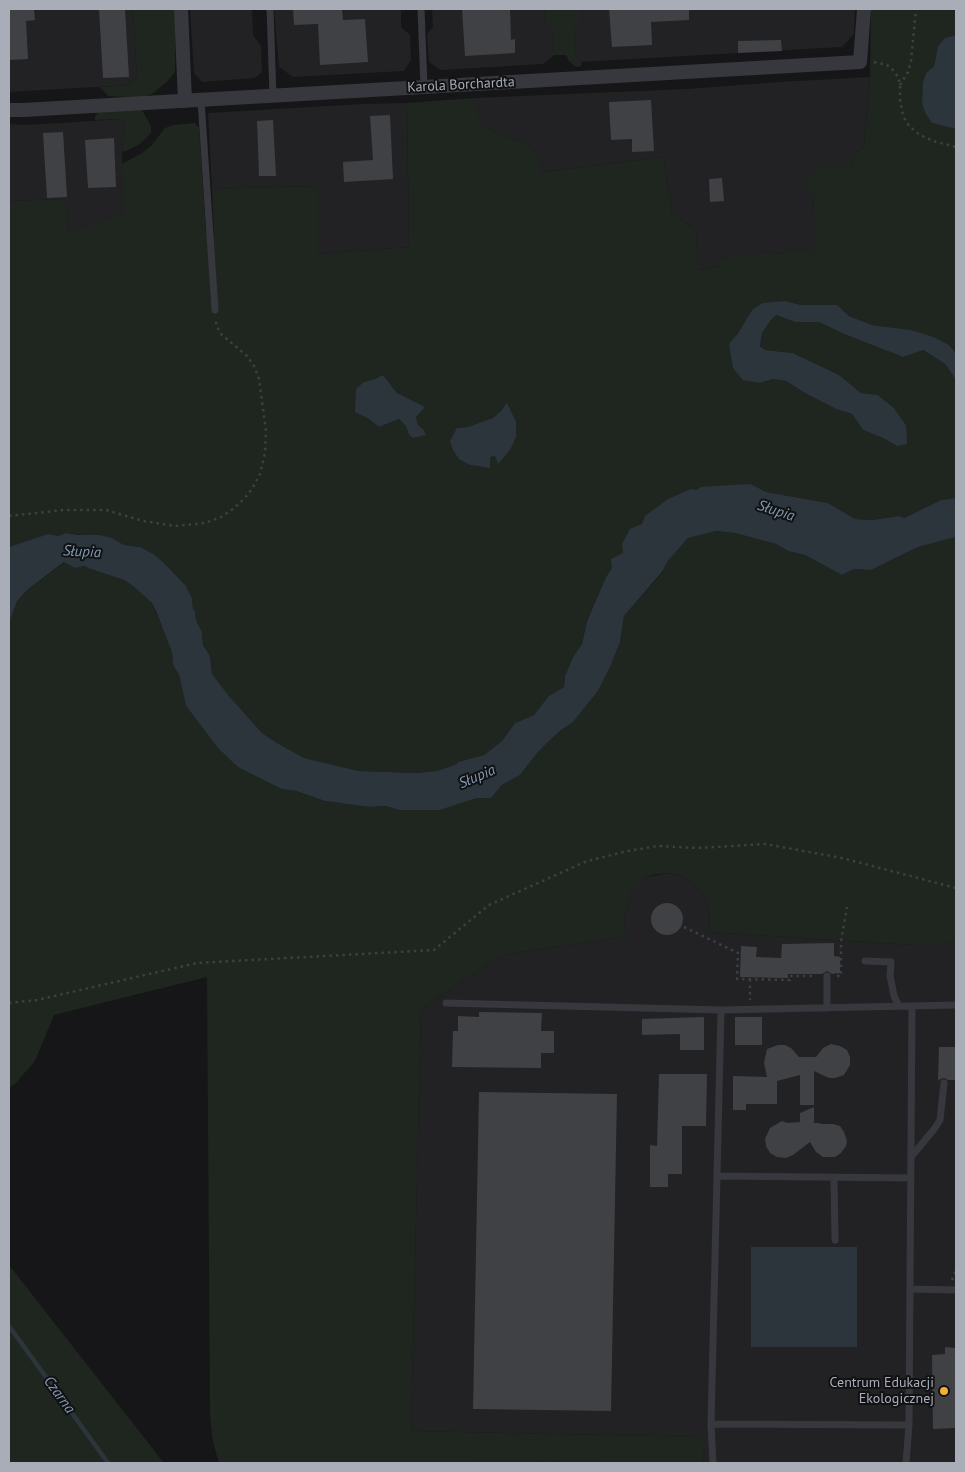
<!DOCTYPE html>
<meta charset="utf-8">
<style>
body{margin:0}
#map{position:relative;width:965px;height:1472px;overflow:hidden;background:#161618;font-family:"PT Sans",sans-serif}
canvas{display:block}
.frame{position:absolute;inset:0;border:10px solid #a8adb8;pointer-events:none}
</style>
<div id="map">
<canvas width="965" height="1472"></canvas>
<div class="frame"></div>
</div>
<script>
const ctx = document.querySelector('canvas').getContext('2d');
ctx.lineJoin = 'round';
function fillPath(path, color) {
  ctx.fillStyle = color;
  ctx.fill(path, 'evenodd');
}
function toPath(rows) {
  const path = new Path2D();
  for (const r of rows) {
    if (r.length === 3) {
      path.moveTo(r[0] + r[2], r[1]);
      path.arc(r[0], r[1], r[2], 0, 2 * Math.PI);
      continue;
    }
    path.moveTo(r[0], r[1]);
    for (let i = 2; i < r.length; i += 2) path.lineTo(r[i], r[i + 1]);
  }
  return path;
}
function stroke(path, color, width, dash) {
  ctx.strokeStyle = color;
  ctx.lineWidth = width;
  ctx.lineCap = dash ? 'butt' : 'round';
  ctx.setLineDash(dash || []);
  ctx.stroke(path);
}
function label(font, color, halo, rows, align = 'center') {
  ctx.font = font + ' "PT Sans",sans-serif';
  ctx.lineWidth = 4;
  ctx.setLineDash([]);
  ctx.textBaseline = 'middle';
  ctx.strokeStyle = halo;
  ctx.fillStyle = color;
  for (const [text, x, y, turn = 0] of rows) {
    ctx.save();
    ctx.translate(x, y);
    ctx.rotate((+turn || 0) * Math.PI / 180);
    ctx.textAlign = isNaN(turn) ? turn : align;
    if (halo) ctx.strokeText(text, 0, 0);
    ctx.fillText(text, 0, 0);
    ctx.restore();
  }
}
const built = toPath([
 [9,9,133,9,137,76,130,85,9,92],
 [190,9,254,9,252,9,253,35,261,46,262,72,255,78,202,82,194,73],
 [274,9,401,9,401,27,410,35,411,60,404,71,293,77,279,67],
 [432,9,544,9,545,21,553,29,554,55,543,64,440,70,429,62,427,34,433,27],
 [580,9,855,9,854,34,842,47,581,62,575,54,574,28,580,21],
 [870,77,864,147,855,153,852,166,821,166,813,193,816,257,794,250,778,254,762,251,753,258,697,271,696,231,672,212,663,157,541,172,536,155,528,144,487,129,476,117,474,98,687,89,779,82],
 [407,103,409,247,317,254,316,186,212,189,208,113,363,104],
 [124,119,122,158,126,214,68,234,65,199,9,201,9,124,26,125],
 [669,873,681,876,691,882,700,890,706,901,709,911,710,923,709,932,929,946,956,943,956,1463,704,1463,702,1437,411,1431,421,1009,501,955,629,936,625,928,624,918,631,893,637,884,646,877],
 [594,1460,594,1463,476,1463,476,1461]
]);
const green = toPath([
 [133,9,176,9,175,72,166,83,153,93,142,98,108,96,100,87,130,85,137,76],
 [544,9,580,9,580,22,574,28,575,54,581,62,581,66,576,67,569,61,566,55,554,55,553,29,545,21],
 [871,9,956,9,956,35,945,38,938,46,934,66,926,73,923,82,922,104,932,123,956,129,956,353,949,345,911,330,872,325,849,316,837,306,801,305,785,301,753,309,747,320,729,345,760,383,773,379,786,381,805,393,836,409,852,414,863,430,883,438,897,446,906,425,894,408,878,395,861,393,839,375,793,353,765,350,760,345,762,333,771,320,776,315,795,322,819,322,844,334,903,357,922,350,945,364,956,380,956,498,941,500,904,518,899,516,872,520,855,519,828,503,766,492,751,484,728,487,642,524,624,553,606,577,587,620,582,644,573,657,565,676,564,687,550,696,534,715,515,723,502,741,484,755,458,762,457,764,437,771,416,773,359,771,304,758,277,743,262,733,229,696,212,674,210,656,203,645,202,632,196,620,195,611,193,609,192,598,186,586,163,562,140,547,124,545,112,538,66,533,58,536,48,534,9,547,9,201,65,199,68,233,125,214,122,164,142,153,150,147,165,128,173,125,195,123,199,128,206,233,214,233,212,189,317,186,317,254,409,247,407,103,474,98,477,117,487,129,528,144,536,155,542,172,663,157,672,212,696,231,698,271,719,266,720,262,731,256,747,254,753,258,762,251,778,254,794,250,811,253,815,256,813,194,809,193,804,186,808,178,821,166,852,166,855,153,864,147,870,77],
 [383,375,397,393,424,407,416,417,418,425,424,430,420,436,413,438,409,435,406,426,399,419,379,427,369,419,356,412,364,382,375,379],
 [502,410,498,463,495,455,490,457,489,468,470,465,457,428,468,427,481,424,493,418],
 [142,110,151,126,151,133,140,144,126,151,122,151,124,119,95,120,95,117,99,111],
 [716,531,735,533,776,544,788,551,805,555,842,575,854,569,871,570,918,547,956,537,956,943,929,946,708,932,710,923,709,911,706,901,700,890,691,882,681,876,669,873,657,874,646,877,638,884,631,893,624,918,625,928,630,936,501,955,421,1009,411,1431,703,1437,704,1463,594,1463,593,1460,476,1461,476,1463,219,1463,213,1442,210,1416,207,977,54,1015,35,1061,16,1083,9,1088,9,623,16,601,27,590,65,562,75,568,85,566,88,568,124,580,133,586,152,603,165,633,172,652,173,665,179,675,186,706,218,748,282,789,296,791,325,801,370,807,386,806,399,810,440,810,477,798,491,798,502,785,520,775,538,752,550,740,560,731,573,722,598,691,611,665,620,642,624,616,662,573,668,561,688,538],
 [9,1265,164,1463,9,1463]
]);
const water = toPath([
 [956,35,956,129,932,123,926,114,922,104,923,82,926,73,934,66,938,46,945,38],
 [785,301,801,305,837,305,849,316,872,325,911,330,933,337,949,345,956,353,956,380,945,364,923,350,903,357,844,334,819,322,795,322,776,315,771,320,762,333,760,346,765,350,793,353,839,375,861,393,878,395,894,408,906,425,907,444,897,446,883,438,863,430,852,414,836,409,805,393,786,381,773,379,760,383,743,380,733,368,729,344,738,333,753,309,763,303],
 [383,375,397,393,425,407,416,417,418,425,424,430,426,435,413,438,409,435,406,426,399,419,379,427,369,419,355,412,356,389,364,382,375,379],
 [507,403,516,422,516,437,510,450,498,464,495,456,490,457,490,468,470,465,459,459,453,450,450,441,457,428,468,427,493,418,502,410],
 [751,484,766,492,828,503,855,519,872,520,899,516,904,518,941,500,956,498,956,537,918,547,871,570,854,569,842,575,805,555,788,551,776,544,735,533,716,531,688,538,668,561,662,572,624,616,620,642,611,665,598,691,573,722,560,731,550,740,538,752,520,775,502,785,491,798,477,798,440,810,399,810,386,806,370,807,325,801,296,791,282,789,238,767,218,748,186,706,179,675,173,665,172,652,156,611,152,603,133,586,124,580,88,568,85,566,75,568,64,562,27,590,17,601,9,623,9,547,48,534,58,536,66,533,79,535,99,535,112,538,124,545,140,547,153,554,163,562,186,586,192,598,193,609,195,611,196,620,202,632,203,645,210,656,212,674,229,696,262,733,277,743,304,758,359,771,416,773,437,771,457,764,458,762,484,755,502,741,515,723,534,715,549,696,564,687,565,676,573,657,582,644,587,621,606,577,612,568,611,559,623,553,622,544,630,529,642,524,645,516,668,499,691,489,696,490,701,487],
 [751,1247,857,1247,857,1347,751,1347]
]);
const stream = toPath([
 [9,1326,108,1463]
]);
const building = toPath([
 [9,9,34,9,35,20,26,21,28,59,9,60],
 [99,9,125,9,129,77,103,78],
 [293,9,342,9,343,20,365,19,368,62,320,65,318,24,294,25],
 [462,9,510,9,511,40,515,39,515,53,465,56],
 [609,9,689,9,689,20,651,22,652,45,612,47],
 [781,40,782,51,738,53,738,41],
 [651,100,654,151,632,152,632,139,611,140,609,102],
 [390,115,393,179,344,182,343,162,373,160,370,116],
 [273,120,276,176,259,176,257,121],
 [63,132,67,197,47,198,43,133],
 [114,138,116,187,88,188,85,140],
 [722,178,724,201,710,202,709,179],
 [667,919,16],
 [834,943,834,956,840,957,840,973,832,974,827,971,822,974,788,974,788,978,740,977,741,946,757,947,756,957,781,958,782,944],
 [479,1012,542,1013,541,1031,554,1031,554,1053,541,1053,541,1068,452,1067,453,1031,458,1031,458,1016,479,1017],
 [704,1017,704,1050,680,1050,680,1034,642,1035,642,1019],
 [735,1017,762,1017,762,1045,735,1045],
 [831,1044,840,1046,847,1050,850,1057,850,1065,844,1075,835,1078,829,1078,814,1071,814,1105,800,1105,800,1075,777,1081,777,1104,746,1104,746,1110,733,1110,733,1076,767,1077,764,1063,767,1049,778,1045,785,1045,791,1048,799,1057,816,1057,823,1048],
 [939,1047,956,1047,956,1080,948,1080,944,1078,938,1080],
 [659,1074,707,1074,706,1126,682,1126,682,1174,668,1174,668,1187,650,1187,650,1145,657,1146],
 [479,1092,617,1094,611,1411,473,1409],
 [814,1107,814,1123,819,1123,821,1124,833,1124,840,1126,844,1132,847,1141,846,1146,841,1153,835,1157,823,1157,816,1152,810,1142,793,1155,786,1158,777,1157,770,1153,766,1146,765,1139,770,1128,782,1121,787,1123,800,1122,800,1113],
 [945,1347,956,1348,956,1428,933,1429,932,1355,945,1354]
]);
const path = toPath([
 [874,62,887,65,894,71,898,77,900,85,900,99,903,116,909,126,920,135,933,141,956,147],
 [900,85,908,72,911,61,916,9],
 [9,516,64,510,106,510,143,521,175,526,205,523,221,517,233,509,244,499,252,489,260,474,265,453,266,431,259,379,254,366,247,356,221,334,216,325,216,319],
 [684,927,738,953,737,979,790,980,790,976,816,976],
 [837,976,841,976,841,942,847,907],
 [750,979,750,1000],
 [9,1003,37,1000,197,963,434,950,489,905,587,861,628,851,658,846,698,848,765,844,842,858,956,888],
 [952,1280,956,1270]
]);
const service = toPath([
 [270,9,273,96],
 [421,9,424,87],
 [201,100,215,310],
 [865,961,891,962,890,976,894,996,899,1006],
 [446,1003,721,1010,956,1005],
 [827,1008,827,976],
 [911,1157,935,1128,940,1120,944,1083],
 [717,1176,911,1178],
 [834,1178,835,1240],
 [910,1289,956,1290],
 [711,1424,909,1425],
 [713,1463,711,1424,721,1010],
 [906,1463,909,1425,912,1006]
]);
const minor = toPath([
 [181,9,185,101],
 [9,110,23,110,860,62,864,9]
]);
const markers = [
 [944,1391,5,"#f2b134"]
];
const streetNames = [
 ["Karola Borchardta",461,85,-3]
];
const poiNames = [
 ["Centrum Edukacji",934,1383],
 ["Ekologicznej",934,1399]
];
const waterNames = [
 ["Słupia",776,511,18],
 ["Słupia",82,552,3],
 ["Słupia",477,777,-23],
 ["Czarna",59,1395,54]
];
fillPath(built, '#222225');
fillPath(green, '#1e261f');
fillPath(water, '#2c353c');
stroke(stream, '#2c353c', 4.5);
fillPath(building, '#404145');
stroke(path, '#3d3f44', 2.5, [2.5, 4]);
stroke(service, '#37383d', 7);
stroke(minor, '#37383d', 14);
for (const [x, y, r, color] of markers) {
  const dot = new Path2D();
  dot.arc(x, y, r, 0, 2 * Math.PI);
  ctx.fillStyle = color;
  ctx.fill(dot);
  stroke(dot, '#111113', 2);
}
label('14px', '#a8adb8', '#111113', streetNames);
label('14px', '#a8adb8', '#111113', poiNames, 'right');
label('italic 15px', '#7f9bb3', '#111113', waterNames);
</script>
